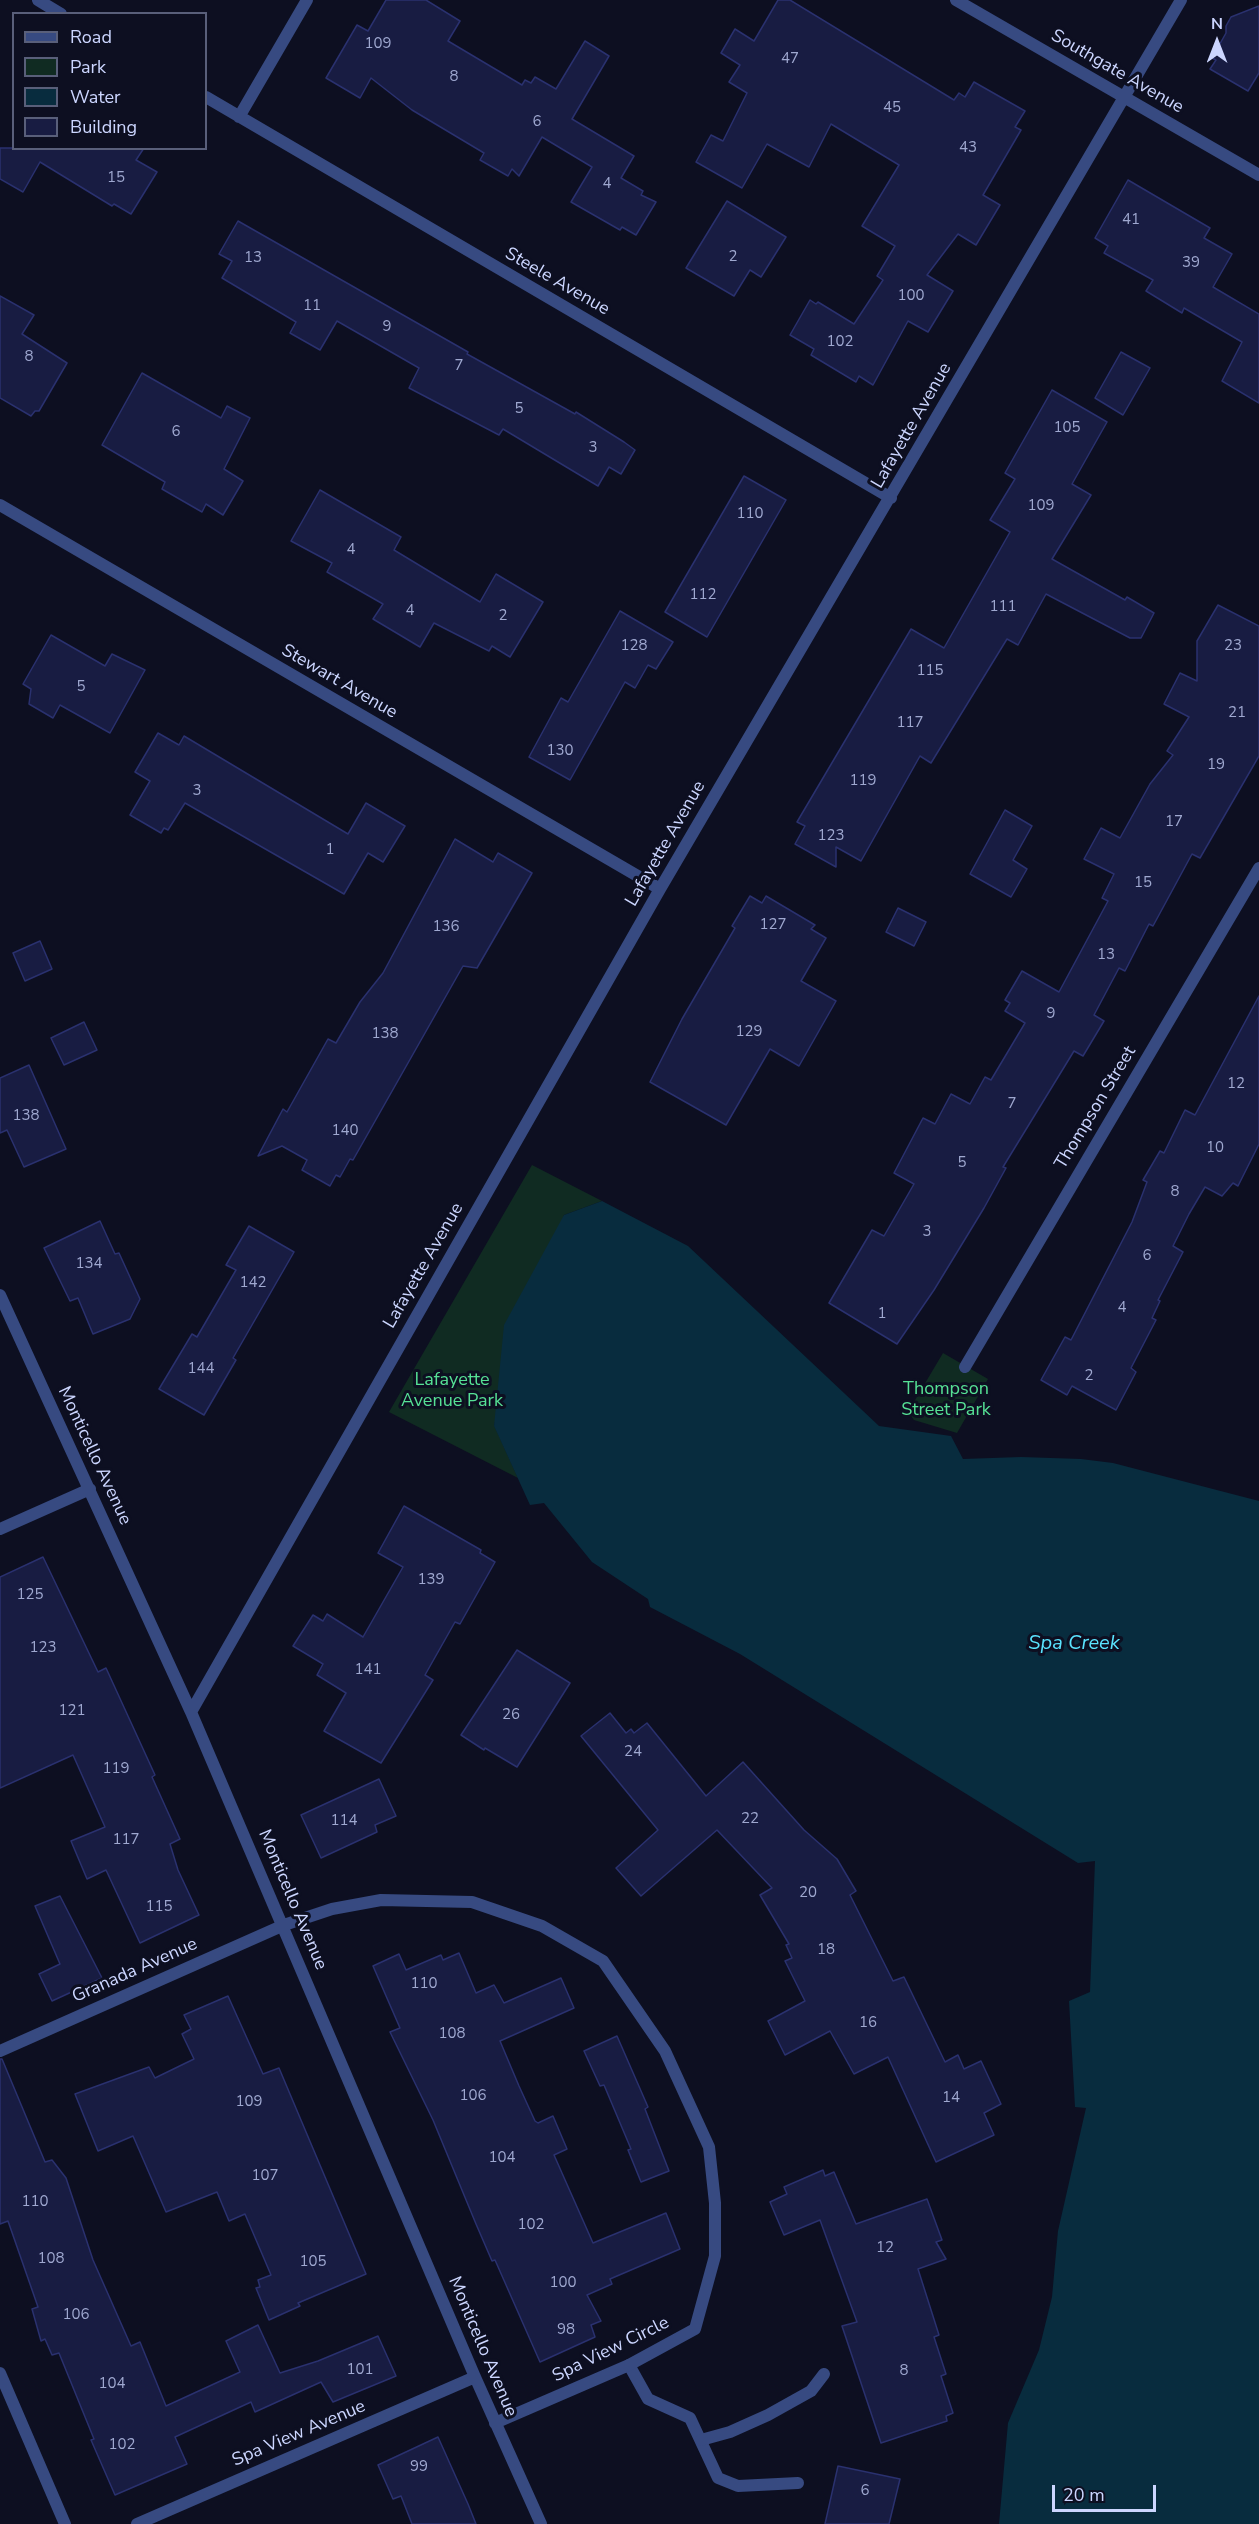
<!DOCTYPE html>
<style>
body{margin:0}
#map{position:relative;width:1259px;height:2524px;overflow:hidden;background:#0d0f21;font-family:"Nunito Sans",sans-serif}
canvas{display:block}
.legend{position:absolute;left:12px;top:12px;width:195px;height:138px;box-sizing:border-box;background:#0d0f21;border:2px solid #595f7a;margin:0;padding:8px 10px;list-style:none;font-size:18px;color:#ccd6ff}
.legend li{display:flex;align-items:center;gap:12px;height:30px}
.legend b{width:30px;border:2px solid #595f7a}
.north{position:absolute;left:1187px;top:12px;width:60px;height:60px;-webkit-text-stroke:4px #0d0f21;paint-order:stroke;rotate:0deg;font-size:16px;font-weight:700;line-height:24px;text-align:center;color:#ccd6ff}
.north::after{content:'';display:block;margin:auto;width:21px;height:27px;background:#ccd6ff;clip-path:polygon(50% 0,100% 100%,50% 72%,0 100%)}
.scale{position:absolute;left:1052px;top:2485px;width:104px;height:27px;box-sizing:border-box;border:3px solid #ccd6ff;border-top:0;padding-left:8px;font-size:18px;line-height:21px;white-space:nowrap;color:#ccd6ff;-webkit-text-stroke:4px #0d0f21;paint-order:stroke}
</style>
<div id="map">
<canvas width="1259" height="2524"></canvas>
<ul class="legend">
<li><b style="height:8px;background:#374a81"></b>Road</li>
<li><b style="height:16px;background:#102b22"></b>Park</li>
<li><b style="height:16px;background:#082c3e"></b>Water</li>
<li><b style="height:16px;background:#181c42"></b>Building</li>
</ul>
<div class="north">N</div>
<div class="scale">20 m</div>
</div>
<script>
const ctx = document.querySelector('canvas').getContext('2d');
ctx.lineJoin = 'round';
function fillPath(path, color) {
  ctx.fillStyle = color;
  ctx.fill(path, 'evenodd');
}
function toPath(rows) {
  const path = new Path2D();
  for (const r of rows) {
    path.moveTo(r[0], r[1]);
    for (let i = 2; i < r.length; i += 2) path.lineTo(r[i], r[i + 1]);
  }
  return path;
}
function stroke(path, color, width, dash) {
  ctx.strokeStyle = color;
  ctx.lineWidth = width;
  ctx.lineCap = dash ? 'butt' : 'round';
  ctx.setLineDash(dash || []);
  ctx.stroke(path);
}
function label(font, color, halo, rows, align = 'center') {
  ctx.font = font + ' "Nunito Sans",sans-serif';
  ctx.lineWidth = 6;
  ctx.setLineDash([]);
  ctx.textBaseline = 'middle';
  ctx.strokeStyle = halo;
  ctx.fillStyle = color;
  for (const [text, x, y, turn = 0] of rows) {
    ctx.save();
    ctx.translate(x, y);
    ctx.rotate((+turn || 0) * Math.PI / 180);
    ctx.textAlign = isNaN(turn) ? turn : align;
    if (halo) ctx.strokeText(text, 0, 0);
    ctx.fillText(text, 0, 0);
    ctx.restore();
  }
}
const green = toPath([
 [532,1165,602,1201,564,1215,494,1425,518,1478,389,1412],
 [943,1353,988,1379,957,1433,914,1420,908,1412]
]);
const water = toPath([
 [602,1201,688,1246,879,1426,951,1436,963,1459,1021,1457,1081,1459,1113,1463,1259,1501,1259,2524,999,2524,1008,2423,1039,2350,1052,2297,1058,2231,1086,2108,1075,2107,1069,2001,1090,1992,1095,1861,1078,1863,740,1654,650,1607,648,1599,592,1562,544,1503,530,1505,494,1426,504,1325,564,1215]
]);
const building = toPath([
 [386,0,426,0,460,21,448,41,522,85,525,80,531,83,535,77,556,89,585,41,609,56,572,119,634,156,621,178,643,191,641,195,656,202,636,235,622,227,620,230,571,202,592,167,542,137,519,176,512,169,508,176,480,160,484,153,412,110,371,78,360,98,326,78,357,25,368,31,386,0],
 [778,0,790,0,954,100,959,93,965,97,974,82,1025,111,1015,127,1021,130,983,195,1000,205,976,245,958,234,927,275,953,291,928,332,908,321,873,385,859,376,856,382,811,355,814,349,790,335,810,300,816,304,818,302,854,324,883,280,877,276,895,246,862,226,899,165,831,124,809,167,767,144,742,188,696,162,711,135,723,141,747,93,729,82,740,65,721,53,735,29,754,41,778,0],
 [1259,6,1259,73,1248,91,1210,69,1216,60,1212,58,1226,33,1226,26,1231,17,1259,6],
 [0,148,144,148,136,160,157,172,131,214,114,204,112,206,40,162,23,192,0,179,0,148],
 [1128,180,1210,228,1204,238,1232,254,1213,287,1259,314,1259,403,1222,381,1242,342,1184,308,1182,313,1146,291,1153,280,1104,253,1108,246,1095,238,1128,180],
 [727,201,786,237,761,277,750,270,734,296,686,268,727,201],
 [238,221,468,352,467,354,575,414,576,412,624,442,635,450,621,474,609,467,598,486,503,429,499,435,409,388,419,368,337,321,320,350,290,333,296,322,222,278,232,261,219,254,238,221],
 [0,296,34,315,22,334,67,363,39,411,35,411,31,416,0,398,0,296],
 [1121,352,1150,368,1123,415,1095,398,1121,352],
 [142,373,221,418,227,406,250,418,224,469,243,481,223,515,206,504,202,512,162,489,165,482,102,445,142,373],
 [1052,390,1107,422,1072,484,1091,495,1052,559,1125,600,1127,597,1154,613,1141,638,1130,638,1046,594,1018,645,1007,639,931,763,920,756,861,861,836,847,836,867,795,844,805,826,797,822,911,629,944,648,1010,532,990,520,1015,479,1005,473,1052,390],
 [744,476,786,500,707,637,665,612,744,476],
 [320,490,401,537,394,550,480,602,496,574,543,602,510,657,492,646,489,651,434,623,420,647,373,619,383,604,327,572,332,563,291,541,320,490],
 [1218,605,1259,626,1259,756,1200,858,1192,854,1153,926,1149,924,1125,971,1119,968,1094,1015,1104,1021,1083,1056,1074,1051,1003,1167,1006,1168,984,1208,934,1290,897,1344,829,1303,872,1230,884,1236,914,1184,894,1173,923,1118,935,1124,951,1094,970,1104,985,1077,991,1080,1025,1023,1005,1011,1010,1003,1005,1000,1022,971,1059,992,1108,901,1102,898,1114,874,1084,859,1101,828,1120,838,1150,784,1173,755,1167,751,1189,717,1164,704,1180,673,1197,681,1197,641,1218,605],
 [620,611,673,642,656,669,648,665,635,688,625,682,570,780,529,757,561,698,568,702,620,611],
 [51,635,105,666,112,654,145,670,110,733,60,705,53,718,29,704,31,689,23,684,51,635],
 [158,733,179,745,184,736,348,834,366,803,405,826,383,862,368,853,344,894,185,803,168,830,164,828,161,833,130,815,150,781,135,772,158,733],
 [1005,810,1032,826,1013,860,1027,869,1011,897,970,874,1005,810],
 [455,839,493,862,498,853,532,873,477,968,463,966,353,1160,350,1159,340,1177,336,1175,330,1186,302,1170,307,1160,282,1146,258,1156,283,1109,287,1112,328,1039,336,1043,360,1002,383,973,455,839],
 [750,896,762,903,766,896,815,925,811,929,826,938,801,981,836,1001,799,1066,770,1049,726,1125,650,1082,682,1019,735,928,732,926,750,896],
 [898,908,926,922,914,946,886,932,898,908],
 [40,941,52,969,25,981,13,953,40,941],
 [1259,996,1259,1144,1238,1186,1233,1183,1222,1196,1205,1187,1189,1214,1173,1246,1183,1252,1158,1300,1160,1301,1152,1318,1156,1320,1131,1368,1136,1372,1116,1410,1072,1386,1067,1395,1041,1380,1065,1337,1071,1340,1132,1222,1147,1182,1143,1180,1160,1151,1164,1153,1185,1110,1195,1115,1259,996],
 [84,1022,97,1050,64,1065,51,1038,84,1022],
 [29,1065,66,1149,24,1167,7,1130,0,1133,0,1078,29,1065],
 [100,1221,115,1254,119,1253,140,1299,130,1319,93,1334,78,1298,70,1301,44,1248,100,1221],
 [249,1226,294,1252,233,1358,236,1360,204,1415,159,1389,192,1334,197,1337,236,1270,226,1265,249,1226],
 [404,1506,481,1550,480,1553,495,1562,460,1624,455,1622,425,1675,433,1680,381,1763,324,1731,346,1693,317,1675,323,1664,293,1646,313,1615,323,1621,327,1614,363,1637,403,1567,378,1553,404,1506],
 [43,1557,98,1672,106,1668,155,1775,152,1777,180,1839,170,1844,178,1870,199,1915,140,1943,106,1870,87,1879,71,1841,105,1827,73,1755,0,1788,0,1577,43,1557],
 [517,1650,570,1683,517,1767,485,1748,484,1750,461,1735,517,1650],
 [610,1713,626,1733,631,1729,634,1733,647,1723,706,1796,743,1762,804,1830,837,1859,856,1891,850,1895,893,1981,904,1977,945,2062,958,2055,964,2069,981,2061,1001,2104,984,2113,994,2135,936,2162,888,2057,854,2074,830,2031,785,2055,768,2021,805,2001,785,1961,792,1958,786,1945,789,1944,760,1895,772,1888,717,1830,641,1896,616,1868,658,1830,581,1736,610,1713],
 [379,1779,396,1816,375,1825,377,1832,321,1858,301,1815,379,1779],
 [60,1896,102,1978,52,2001,39,1974,60,1964,35,1906,60,1896],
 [459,1953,476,1993,494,1985,504,2003,561,1978,574,2008,500,2041,519,2086,535,2121,538,2123,553,2116,567,2149,554,2155,593,2243,666,2213,680,2249,610,2279,612,2284,587,2295,601,2321,591,2325,595,2337,540,2362,495,2260,492,2261,476,2224,433,2120,390,2032,400,2028,373,1966,399,1954,406,1970,441,1955,443,1960,459,1953],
 [228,1996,263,2074,279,2068,366,2274,298,2303,300,2306,269,2320,256,2288,260,2287,258,2280,271,2275,245,2214,229,2221,217,2192,166,2212,133,2136,98,2151,75,2094,149,2067,155,2078,194,2059,182,2034,191,2029,184,2015,228,1996],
 [617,2036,648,2107,645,2109,669,2171,641,2182,628,2150,631,2149,604,2085,600,2086,584,2051,617,2036],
 [0,2059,2,2059,45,2162,52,2160,66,2178,93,2260,131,2346,140,2342,166,2406,240,2372,226,2341,258,2325,280,2373,318,2361,378,2336,396,2376,333,2402,321,2382,255,2412,251,2402,175,2437,187,2464,115,2495,91,2440,94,2439,59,2353,52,2355,45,2339,41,2341,32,2309,38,2307,8,2221,0,2224,0,2059],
 [823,2170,825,2176,834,2172,856,2224,927,2199,942,2240,936,2242,946,2259,918,2269,939,2335,934,2337,946,2374,941,2376,953,2413,946,2416,947,2421,881,2443,842,2326,857,2322,820,2220,784,2235,770,2202,787,2194,784,2187,823,2170],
 [438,2437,468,2504,476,2524,412,2524,401,2496,393,2499,378,2465,438,2437],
 [838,2466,900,2479,889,2524,825,2524,838,2466]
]);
const service = toPath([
 [629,2365,648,2399,690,2418,718,2478,738,2486,798,2483]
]);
const minor = toPath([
 [38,0,61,14],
 [956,0,1259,175],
 [206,97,891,498],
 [239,117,307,0],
 [0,505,660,889],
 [0,1295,191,1712,475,2377,541,2524],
 [965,1367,1259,868],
 [0,1529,90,1489],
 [191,1712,660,889,1181,0],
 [0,2051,284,1925,332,1909,381,1900,472,1902,542,1926,603,1961,665,2051,709,2147,715,2203,715,2256,695,2329,629,2365,495,2423],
 [0,2373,65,2524],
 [701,2440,730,2432,768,2415,811,2391,824,2374],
 [137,2524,475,2377]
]);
const numberNames = [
 ["109",378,44],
 ["47",790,59],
 ["8",454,77],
 ["45",892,108],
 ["6",537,122],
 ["43",968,148],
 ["15",116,178],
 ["4",607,184],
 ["41",1131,220],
 ["2",733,257],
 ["13",253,258],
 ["39",1191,263],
 ["100",911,296],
 ["11",312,306],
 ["9",387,327],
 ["102",840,342],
 ["8",29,357],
 ["7",459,366],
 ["5",519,409],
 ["105",1067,428],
 ["6",176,432],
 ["3",593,448],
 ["109",1041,506],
 ["110",750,514],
 ["4",351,550],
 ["112",703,595],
 ["111",1003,607],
 ["4",410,611],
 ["2",503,616],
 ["128",634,646],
 ["23",1233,646],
 ["115",930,671],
 ["5",81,687],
 ["21",1237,713],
 ["117",910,723],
 ["130",560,751],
 ["19",1216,765],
 ["119",863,781],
 ["3",197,791],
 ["17",1174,822],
 ["123",831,836],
 ["1",330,850],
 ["15",1143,883],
 ["127",773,925],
 ["136",446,927],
 ["13",1106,955],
 ["9",1051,1014],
 ["129",749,1032],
 ["138",385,1034],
 ["12",1236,1084],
 ["7",1012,1104],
 ["138",26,1116],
 ["140",345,1131],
 ["10",1215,1148],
 ["5",962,1163],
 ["8",1175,1192],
 ["3",927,1232],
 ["6",1147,1256],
 ["134",89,1264],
 ["142",253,1283],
 ["4",1122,1308],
 ["1",882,1314],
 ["144",201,1369],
 ["2",1089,1376],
 ["139",431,1580],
 ["125",30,1595],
 ["123",43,1648],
 ["141",368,1670],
 ["121",72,1711],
 ["26",511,1715],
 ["24",633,1752],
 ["119",116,1769],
 ["22",750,1819],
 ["114",344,1821],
 ["117",126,1840],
 ["20",808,1893],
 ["115",159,1907],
 ["18",826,1950],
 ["110",424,1984],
 ["16",868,2023],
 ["108",452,2034],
 ["106",473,2096],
 ["14",951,2098],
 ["109",249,2102],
 ["104",502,2158],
 ["107",265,2176],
 ["110",35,2202],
 ["102",531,2225],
 ["12",885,2248],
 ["108",51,2259],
 ["105",313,2262],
 ["100",563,2283],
 ["106",76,2315],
 ["98",566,2330],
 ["101",360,2370],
 ["8",904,2371],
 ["104",112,2384],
 ["102",122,2445],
 ["99",419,2467],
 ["6",865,2491]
];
const streetNames = [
 ["Southgate Avenue",1117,72,30],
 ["Steele Avenue",557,282,30],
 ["Lafayette Avenue",912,426,-60],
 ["Stewart Avenue",339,682,30],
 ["Lafayette Avenue",666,844,-60],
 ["Thompson Street",1096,1108,-59],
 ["Lafayette Avenue",424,1266,-60],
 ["Monticello Avenue",94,1456,65],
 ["Monticello Avenue",292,1900,67],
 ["Granada Avenue",135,1971,-24],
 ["Monticello Avenue",482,2347,67],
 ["Spa View Circle",611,2350,-26],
 ["Spa View Avenue",299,2434,-23]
];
const parkNames = [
 ["Lafayette",452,1381],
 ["Avenue Park",452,1402],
 ["Thompson",946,1390],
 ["Street Park",946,1411]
];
const waterNames = [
 ["Spa Creek",1074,1644]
];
fillPath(green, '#102b22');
fillPath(water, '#082c3e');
fillPath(building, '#181c42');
stroke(building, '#2a316f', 1.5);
stroke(service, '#374a81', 12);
stroke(minor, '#374a81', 12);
label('15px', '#9fa8d0', null, numberNames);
label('18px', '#ccd6ff', '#0d0f21', streetNames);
label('18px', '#56e195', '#0d0f21', parkNames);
label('italic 20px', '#5ae4ff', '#0d0f21', waterNames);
</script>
